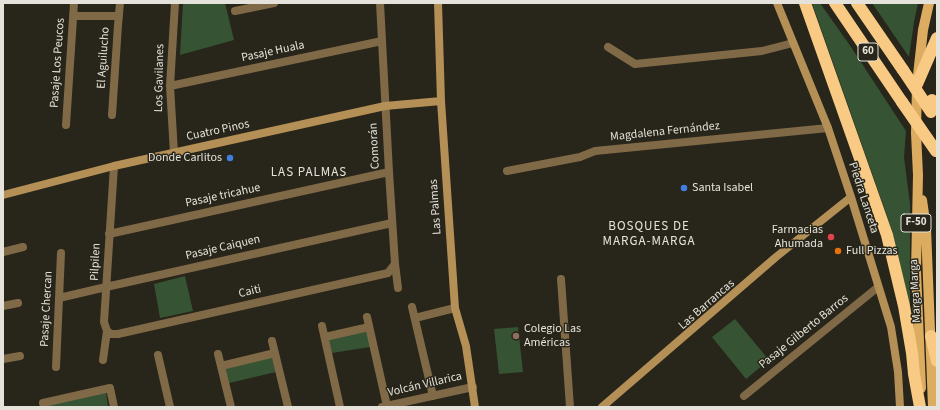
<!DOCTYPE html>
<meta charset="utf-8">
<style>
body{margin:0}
#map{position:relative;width:940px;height:410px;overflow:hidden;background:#28251a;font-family:"Source Sans 3",sans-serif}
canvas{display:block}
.frame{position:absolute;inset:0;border:4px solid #e4e2da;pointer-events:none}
</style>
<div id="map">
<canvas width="940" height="410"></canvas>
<div class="frame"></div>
</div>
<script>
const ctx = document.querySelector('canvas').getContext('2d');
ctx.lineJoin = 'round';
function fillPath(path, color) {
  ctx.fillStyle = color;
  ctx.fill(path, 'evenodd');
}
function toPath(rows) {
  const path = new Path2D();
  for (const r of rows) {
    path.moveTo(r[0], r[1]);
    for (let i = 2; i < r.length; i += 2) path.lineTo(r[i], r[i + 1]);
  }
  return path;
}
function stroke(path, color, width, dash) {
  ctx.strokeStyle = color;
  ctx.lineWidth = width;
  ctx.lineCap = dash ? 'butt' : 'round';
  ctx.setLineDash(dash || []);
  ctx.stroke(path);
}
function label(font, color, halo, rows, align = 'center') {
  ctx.font = font + ' "Source Sans 3",sans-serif';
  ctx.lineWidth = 3;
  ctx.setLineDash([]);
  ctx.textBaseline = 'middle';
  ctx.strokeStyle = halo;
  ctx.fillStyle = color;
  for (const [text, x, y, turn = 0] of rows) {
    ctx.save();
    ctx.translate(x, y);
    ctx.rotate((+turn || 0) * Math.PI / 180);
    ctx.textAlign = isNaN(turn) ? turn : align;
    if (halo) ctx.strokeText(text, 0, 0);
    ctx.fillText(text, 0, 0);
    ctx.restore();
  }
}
const green = toPath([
 [183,3,225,3,234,40,180,55],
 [812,3,820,3,851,47,906,131,904,157,910,204,910,308,892,230],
 [872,3,918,3,914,22,909,57],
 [185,276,193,311,160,318,154,284],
 [735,319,769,360,746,379,712,337],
 [518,327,523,372,499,374,494,329],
 [368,328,370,347,332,353,327,336],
 [272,357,276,372,229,383,225,368],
 [106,392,108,407,50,407,49,405]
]);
const street = toPath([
 [380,3,389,172,395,264,398,288],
 [235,11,274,3],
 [73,16,119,16],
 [608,47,635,64,762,51,793,43],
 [170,86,382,41],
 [112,115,118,25,120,3],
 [66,125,74,3],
 [174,153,170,86,175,3],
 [507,171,580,157,595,151,828,128],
 [109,234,389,172],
 [3,252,23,247],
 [561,279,570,407],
 [59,298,106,287,392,223],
 [3,306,18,303],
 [412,307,433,396],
 [367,317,387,406],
 [415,318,455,308],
 [322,326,340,407],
 [107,331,111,334,118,334,388,273,395,264],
 [325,337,369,327],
 [272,341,288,407],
 [218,354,231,407],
 [158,355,170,407],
 [3,359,20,356],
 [103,360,107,331,104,322,114,166],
 [221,366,275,353],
 [56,367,61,253],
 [744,396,878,287],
 [44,407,43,403,110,388,114,407],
 [382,407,473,387]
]);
const secondary = toPath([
 [438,3,441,101,455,308,466,346,475,407],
 [777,3,828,128,851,197,891,327,898,372,900,407],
 [3,195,114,166,385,106,441,101],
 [602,407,776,257,851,197]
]);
const primary = toPath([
 [922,200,926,228,933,407],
 [921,388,916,271,918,175,916,133,917,84,923,30,929,3]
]);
const highway = toPath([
 [805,3,887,235,904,306,912,353,914,374,920,407],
 [835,3,902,102],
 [857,3,903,70],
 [917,84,937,38],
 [932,100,937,105],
 [931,336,937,361]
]);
const highwayBridge = toPath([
 [903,70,931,112],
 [902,102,936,151]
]);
const markers = [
 [230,158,4,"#3f7fe0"],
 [684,188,4,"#3f7fe0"],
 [831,237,4,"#e0444e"],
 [838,251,4,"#e8710a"],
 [516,336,4,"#8d6e63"]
];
const shields = [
 [868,52,20],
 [916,223,30]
];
const shieldNames = [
 ["60",868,52],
 ["F-50",916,223]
];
const streetNames = [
 ["Pasaje Huala",273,52,-12],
 ["El Aguilucho",104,58,-86],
 ["Pasaje Los Peucos",58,63,-86],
 ["Los Gavilanes",160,78,-89],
 ["Cuatro Pinos",218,131,-12],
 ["Magdalena Fernández",665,132,-6],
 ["Comorán",375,146,-93],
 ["Pasaje tricahue",223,196,-12],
 ["Piedra Lanceta",863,198,72],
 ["Las Palmas",436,207,-94],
 ["Pasaje Caiquen",223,248,-13],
 ["Pilpilen",96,262,-87],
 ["Marga Marga",916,291,-93],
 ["Caiti",250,292,-13],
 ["Las Barrancas",707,305,-41],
 ["Pasaje Chercan",47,309,-87],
 ["Pasaje Gilberto Barros",804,332,-39],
 ["Volcán Villarica",425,385,-13]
];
const poiNames = [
 ["Donde Carlitos",222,158,"right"],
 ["Santa Isabel",692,188],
 ["Farmacias",823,230,"right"],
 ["Ahumada",823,244,"right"],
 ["Full Pizzas",846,251],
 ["Colegio Las",524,329],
 ["Américas",524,343]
];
const neighbourhoodNames = [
 ["LAS PALMAS",309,173],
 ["BOSQUES DE",649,227],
 ["MARGA-MARGA",649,242]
];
fillPath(green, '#365333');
stroke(street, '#806946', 8);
stroke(secondary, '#b48f56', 8);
stroke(primary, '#dcac61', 10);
stroke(highway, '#f8ca83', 12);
stroke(highwayBridge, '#f8ca83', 12);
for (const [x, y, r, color] of markers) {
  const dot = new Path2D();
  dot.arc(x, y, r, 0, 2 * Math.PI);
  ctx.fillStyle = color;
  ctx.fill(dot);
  stroke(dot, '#28251a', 1.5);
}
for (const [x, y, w] of shields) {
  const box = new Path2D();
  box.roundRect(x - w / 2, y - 9, w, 18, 3);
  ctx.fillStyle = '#28251a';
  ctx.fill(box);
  stroke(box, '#e4e2da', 1);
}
label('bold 11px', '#e4e2da', null, shieldNames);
label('12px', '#e4e2da', '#28251a', streetNames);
label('12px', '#e4e2da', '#28251a', poiNames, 'left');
ctx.letterSpacing = '1px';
label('13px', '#e4e2da', '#28251a', neighbourhoodNames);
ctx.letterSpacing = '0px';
</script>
